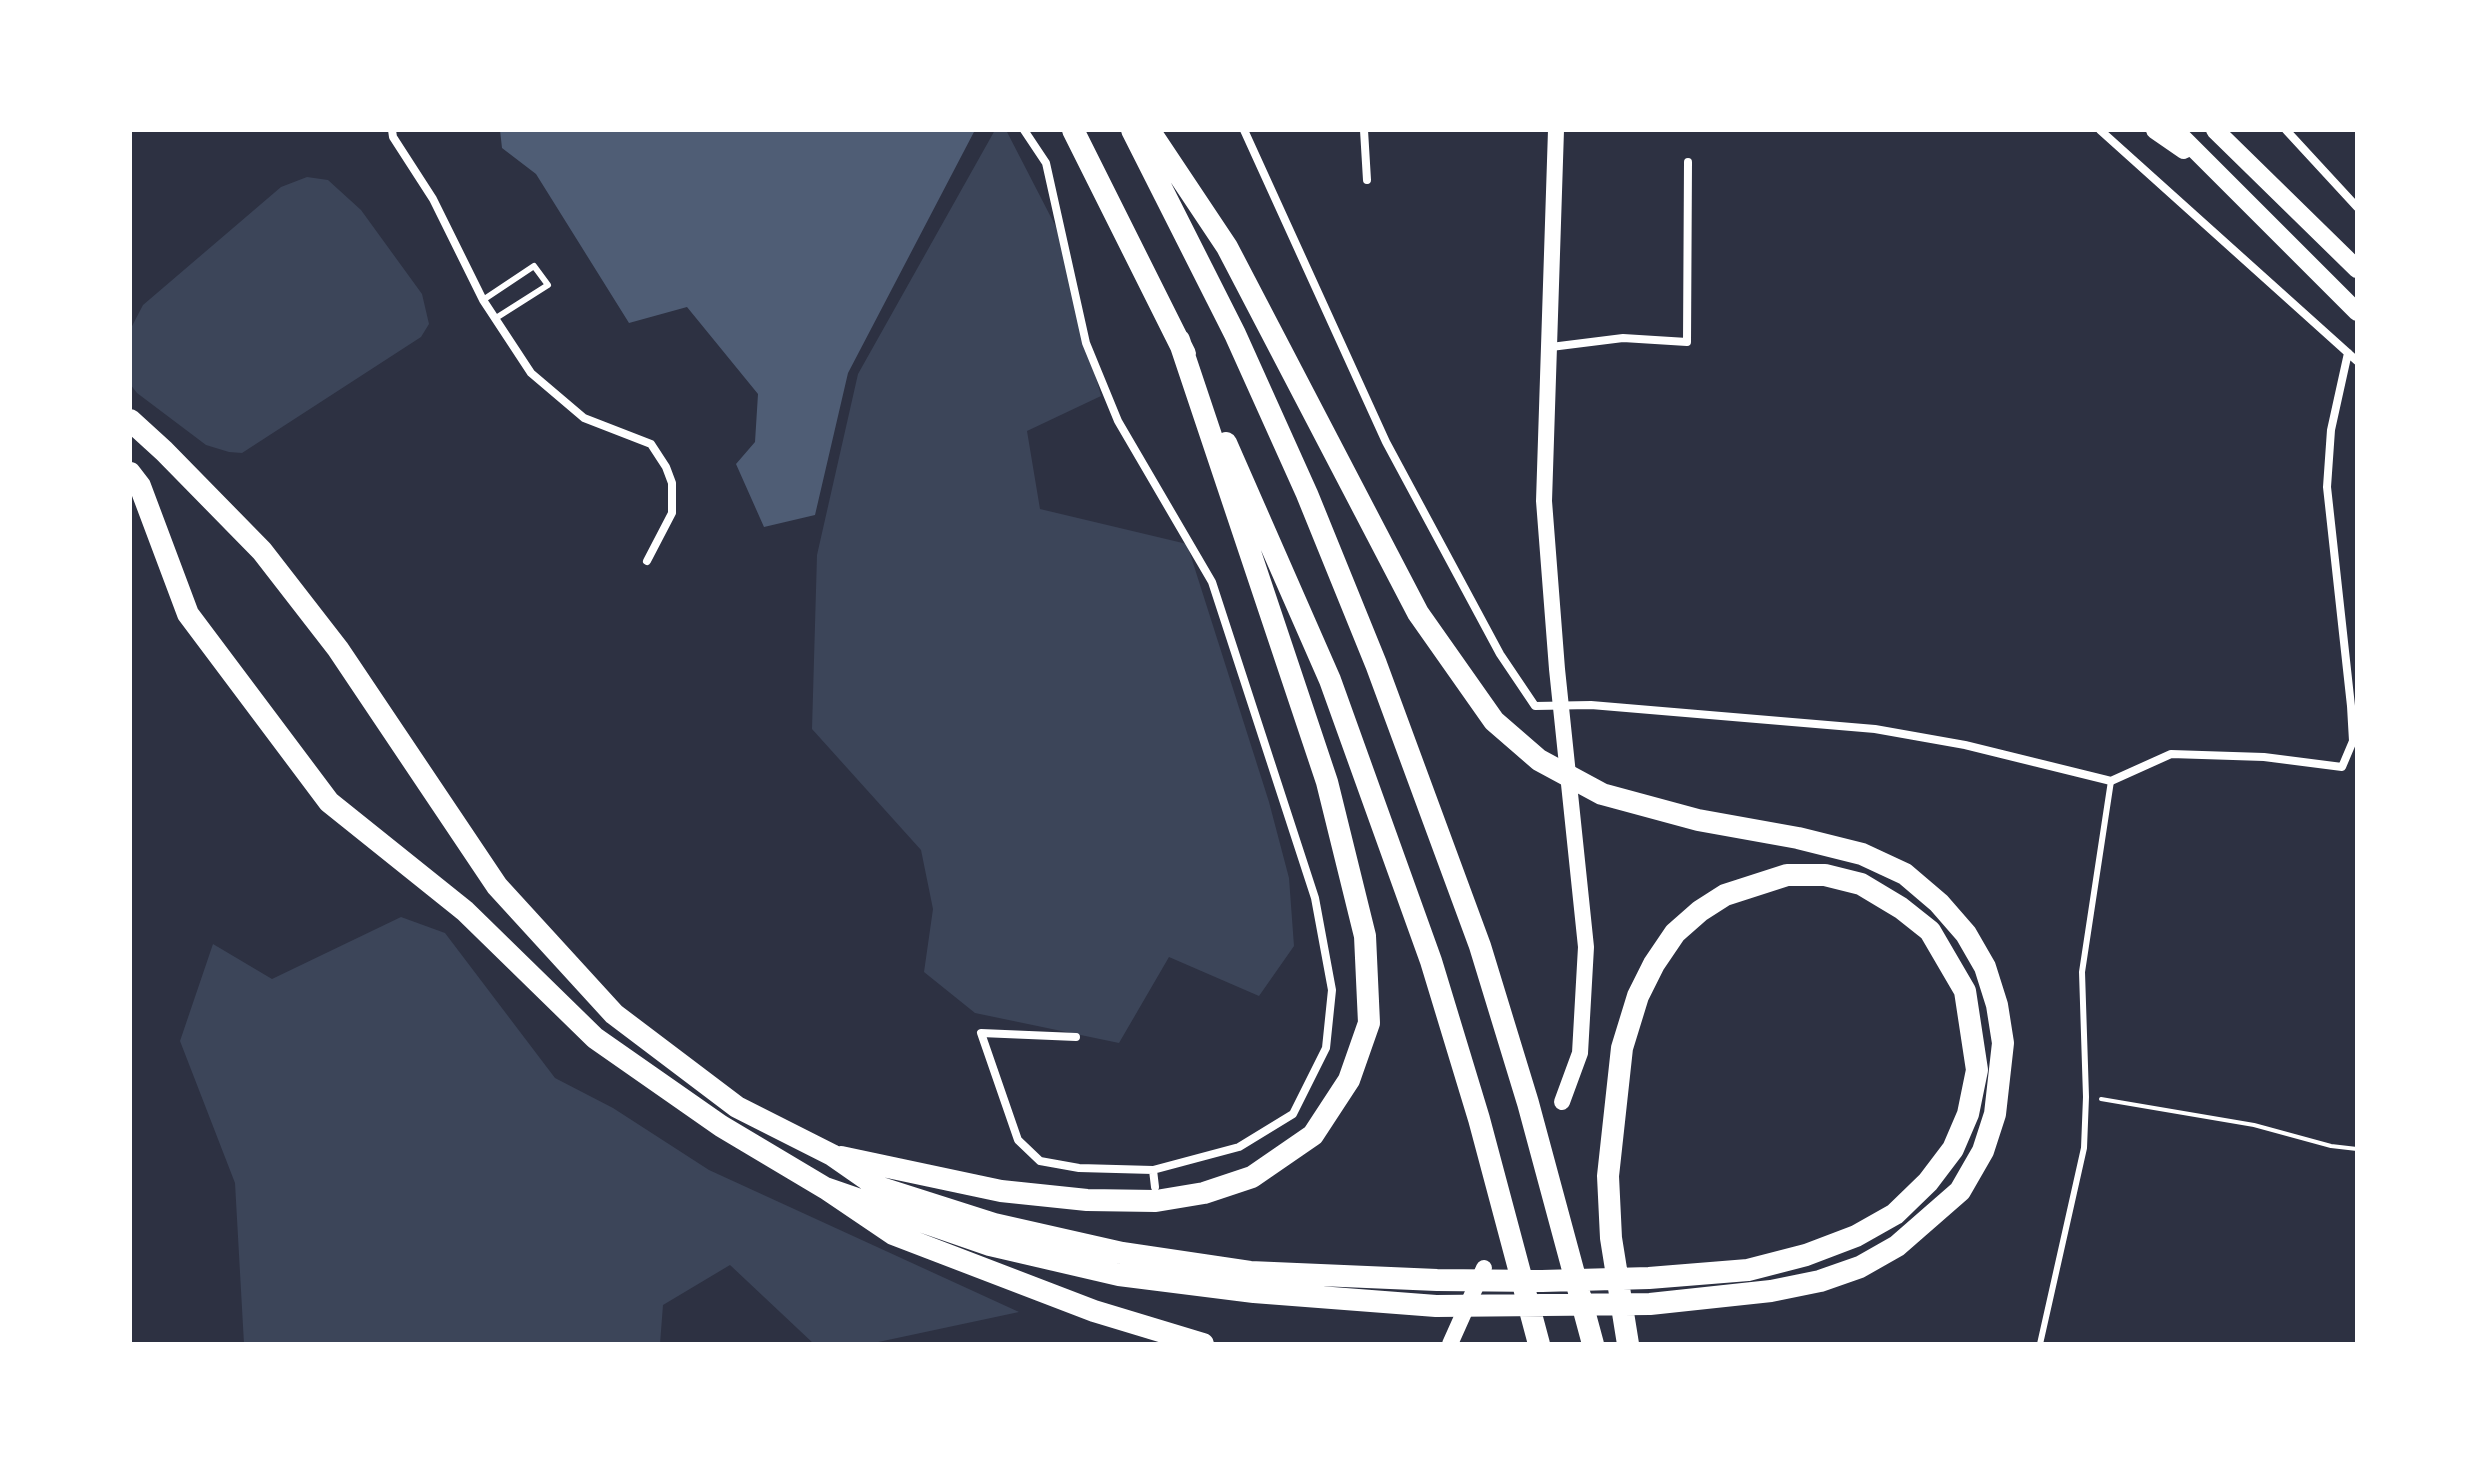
<!DOCTYPE html>
<style>
body{margin:0}
#map{position:relative;width:2487px;height:1474px;overflow:hidden;background:#2d3142;font-family:"DM Sans",sans-serif}
canvas{display:block}
.frame{position:absolute;inset:0;border:132px solid #fff;pointer-events:none}
</style>
<div id="map">
<canvas width="2487" height="1474"></canvas>
<div class="frame"></div>
</div>
<script>
const ctx = document.querySelector('canvas').getContext('2d');
ctx.lineJoin = 'round';
function fillPath(path, color) {
  ctx.fillStyle = color;
  ctx.fill(path, 'evenodd');
}
function toPath(rows) {
  const path = new Path2D();
  for (const r of rows) {
    path.moveTo(r[0], r[1]);
    for (let i = 2; i < r.length; i += 2) path.lineTo(r[i], r[i + 1]);
  }
  return path;
}
function stroke(path, color, width, dash) {
  ctx.strokeStyle = color;
  ctx.lineWidth = width;
  ctx.lineCap = dash ? 'butt' : 'round';
  ctx.setLineDash(dash || []);
  ctx.stroke(path);
}
const green = toPath([
 [995,130,1006,130,1056,227,1101,396,1027,431,1040,509,1187,544,1269,802,1289,878,1294,946,1259,996,1169,957,1119,1043,975,1013,924,972,933,909,921,850,812,729,817,555,858,374],
 [307,177,328,180,361,210,422,294,429,324,421,337,242,453,229,452,206,445,137,393,130,384,130,330,143,305,281,187],
 [401,917,445,933,555,1078,613,1108,709,1170,1019,1312,869,1344,814,1344,730,1265,663,1305,660,1344,244,1344,235,1183,180,1041,213,944,272,979]
]);
const water = toPath([
 [500,130,975,130,848,373,815,515,764,527,736,464,755,442,758,394,687,307,629,323,536,174,502,148]
]);
const path = toPath([
 [2101,1099,2254,1125,2331,1146,2357,1149]
]);
const service = toPath([
 [483,300,534,266,548,285,496,318],
 [2040,1344,2084,1148,2086,1097,2082,972,2111,781]
]);
const minor = toPath([
 [392,130,393,137,433,199,483,300,531,373,584,418,651,444,666,467,672,483,672,513,647,561],
 [1024,130,1046,163,1086,343,1118,421,1212,582,1315,898,1332,990,1326,1048,1293,1114,1239,1147,1153,1170,1079,1168,1040,1161,1018,1140,981,1033,1076,1037],
 [1244,130,1386,442,1500,654,1535,706,1591,705,1875,729,1965,745,2111,781,2171,754,2264,757,2342,767,2353,741,2351,706,2327,487,2331,430,2348,353],
 [1364,130,1367,180],
 [2100,130,2357,361],
 [2286,130,2357,207],
 [1551,347,1623,338,1687,342,1688,162],
 [1153,1170,1155,1187]
]);
const secondary = toPath([
 [1556,130,1544,501,1557,669,1586,947,1580,1053,1562,1102],
 [1450,1344,1484,1268]
]);
const primary = toPath([
 [2155,130,2184,150],
 [2175,130,2357,312],
 [2215,130,2357,269]
]);
const motorway = toPath([
 [1073,130,1185,354],
 [1132,130,1235,334,1307,494,1376,664,1480,946,1528,1103,1593,1344],
 [130,420,164,451,262,551,338,649,497,886,614,1014,737,1107,832,1155,878,1187,994,1224,1122,1253,1250,1272,1437,1280,1542,1281,1649,1278,1748,1270,1806,1255,1856,1236,1895,1214,1928,1182,1953,1149,1968,1114,1977,1070,1965,991,1930,931,1901,908,1861,884,1825,875,1787,875,1725,895,1700,911,1675,933,1654,964,1638,996,1622,1048,1608,1176,1611,1238,1628,1344],
 [1226,443,1330,680,1431,961,1479,1119,1539,1344],
 [130,473,140,486,188,614,329,802,465,911,595,1038,721,1126,825,1188,893,1234,1094,1311,1203,1344],
 [841,1157,1001,1191,1087,1200,1156,1201,1204,1193,1252,1177,1313,1135,1349,1080,1369,1023,1365,936,1327,782,1179,340],
 [825,1188,990,1245,1119,1275,1254,1292,1436,1306,1650,1304,1771,1291,1820,1281,1860,1267,1897,1246,1960,1191,1983,1151,1995,1114,2003,1043,1997,1005,1985,967,1966,934,1939,903,1905,874,1862,854,1798,838,1698,820,1602,794,1539,760,1494,721,1418,613,1227,247,1149,130]
]);
fillPath(green, '#3c4559');
fillPath(water, '#4f5d75');
stroke(path, '#fff', 4);
stroke(service, '#fff', 6);
stroke(minor, '#fff', 8);
stroke(secondary, '#fff', 16);
stroke(primary, '#fff', 18);
stroke(motorway, '#fff', 22);
</script>
